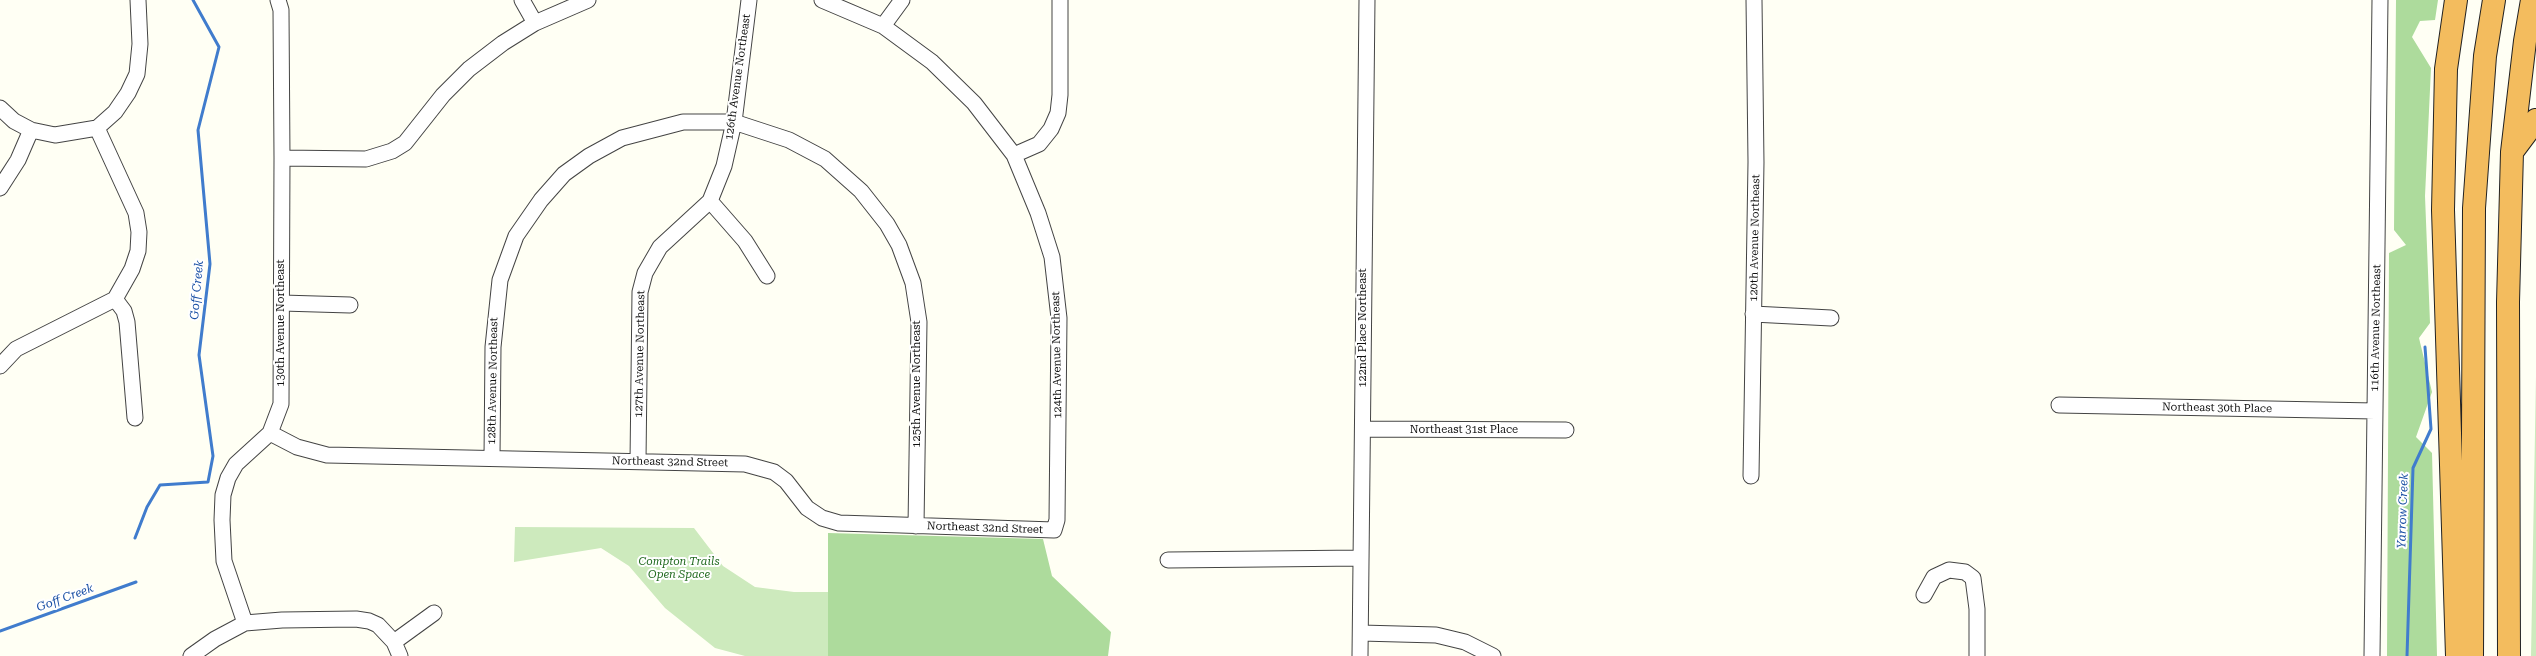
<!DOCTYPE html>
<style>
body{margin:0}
canvas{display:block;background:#fffff4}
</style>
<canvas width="2536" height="656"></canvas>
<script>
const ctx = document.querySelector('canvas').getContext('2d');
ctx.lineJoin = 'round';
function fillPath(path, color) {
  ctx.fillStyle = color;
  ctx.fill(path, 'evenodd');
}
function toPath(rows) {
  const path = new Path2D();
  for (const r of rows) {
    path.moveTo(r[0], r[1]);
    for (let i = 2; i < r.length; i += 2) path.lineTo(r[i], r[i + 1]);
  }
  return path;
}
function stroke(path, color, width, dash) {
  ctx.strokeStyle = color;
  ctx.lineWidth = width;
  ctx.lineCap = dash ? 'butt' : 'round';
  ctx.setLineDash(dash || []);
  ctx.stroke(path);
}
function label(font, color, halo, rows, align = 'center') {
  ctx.font = font + ' "Roboto Serif",serif';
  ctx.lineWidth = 4;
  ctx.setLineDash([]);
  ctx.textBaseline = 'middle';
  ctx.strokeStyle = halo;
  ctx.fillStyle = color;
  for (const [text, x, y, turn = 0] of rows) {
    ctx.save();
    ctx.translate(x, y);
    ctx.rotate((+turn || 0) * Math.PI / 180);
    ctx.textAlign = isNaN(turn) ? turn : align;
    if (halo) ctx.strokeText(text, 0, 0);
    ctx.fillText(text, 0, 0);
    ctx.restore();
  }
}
const green = toPath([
 [2536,376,2536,656,2531,656],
 [515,527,694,528,723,566,755,587,794,592,828,592,828,656,745,656,715,648,665,608,629,566,601,548,514,562]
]);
const forest = toPath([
 [2396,0,2438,0,2435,20,2420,21,2412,37,2431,68,2425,196,2430,323,2419,338,2432,392,2416,437,2432,453,2437,656,2387,656,2389,253,2406,245,2394,230],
 [828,533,1043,539,1052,576,1111,632,1108,656,828,656]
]);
const stream = toPath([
 [135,538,147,507,160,485,208,482,213,456,199,355,210,264,198,130,219,47,193,0],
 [0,631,136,582],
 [2407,656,2413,468,2431,429,2425,347]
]);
const minor = toPath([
 [522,0,535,23,588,0],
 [822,0,883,26,902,0],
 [0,108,14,121,31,130,55,135,97,128],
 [1014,155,1039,144,1051,129,1058,113,1060,95,1060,0],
 [282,158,366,159,392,151,405,143,443,95,469,69,503,43,535,23],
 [0,188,18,160,31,130],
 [710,201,745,241,767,276],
 [282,303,350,305],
 [1753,314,1831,318],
 [0,366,16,349,115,299],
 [2059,405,2375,411],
 [135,418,127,322,124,311,115,299,132,269,138,251,139,232,136,213,97,128,115,112,128,93,137,74,140,44,138,0],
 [1363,429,1566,430],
 [270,433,297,447,327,455,745,464,774,472,786,481,807,508,822,518,839,523,1054,530,1057,520,1059,318,1052,257,1038,213,1014,155,974,103,932,62,883,26],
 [492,458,493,347,500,280,516,236,541,200,564,174,589,156,622,138,683,122,734,122,789,140,825,159,861,191,887,224,899,245,913,283,919,322,916,526],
 [638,461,640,292,645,273,660,247,710,201,724,166,734,122,749,0],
 [1751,476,1756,162,1754,0],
 [1168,560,1361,558],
 [1924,595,1934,577,1949,570,1965,572,1973,578,1977,609,1977,656],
 [245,623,224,561,222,520,223,495,228,478,236,464,270,433,281,404,282,158,281,10,278,0],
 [1361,633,1436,635,1465,642,1493,656],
 [394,642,400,656],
 [191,656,215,639,245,623,282,620,356,619,369,621,378,625,394,642,434,613],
 [1360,656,1367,0],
 [2372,656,2380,0]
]);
const highway = toPath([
 [2456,0,2446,69,2443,210,2457,656],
 [2512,152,2536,120],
 [2472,656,2474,208,2485,56,2494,0],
 [2509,656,2508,302,2512,152,2525,41,2532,0]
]);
const streetNames = [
 ["126th Avenue Northeast",738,77,-82],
 ["120th Avenue Northeast",1755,238,-89],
 ["130th Avenue Northeast",281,323,-90],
 ["122nd Place Northeast",1363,328,-90],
 ["116th Avenue Northeast",2376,328,-89],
 ["127th Avenue Northeast",640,354,-89],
 ["124th Avenue Northeast",1057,355,-91],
 ["128th Avenue Northeast",493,381,-89],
 ["125th Avenue Northeast",917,384,-90],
 ["Northeast 30th Place",2217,408,1],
 ["Northeast 31st Place",1464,430],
 ["Northeast 32nd Street",670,462,1],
 ["Northeast 32nd Street",985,528,2]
];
const parkNames = [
 ["Compton Trails",679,562],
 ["Open Space",679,575]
];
const waterNames = [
 ["Goff Creek",197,290,-85],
 ["Yarrow Creek",2403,511,-88],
 ["Goff Creek",65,598,-20]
];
fillPath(green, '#cdeabd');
fillPath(forest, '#addb9c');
stroke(stream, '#407ccd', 3);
stroke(minor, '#444', 17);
stroke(highway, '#222', 24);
stroke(minor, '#fff', 15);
stroke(highway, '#f3bc5e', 22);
label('11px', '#111', '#fff', streetNames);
label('italic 11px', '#226a20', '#fff', parkNames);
label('italic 12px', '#194fa4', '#fff', waterNames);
</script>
